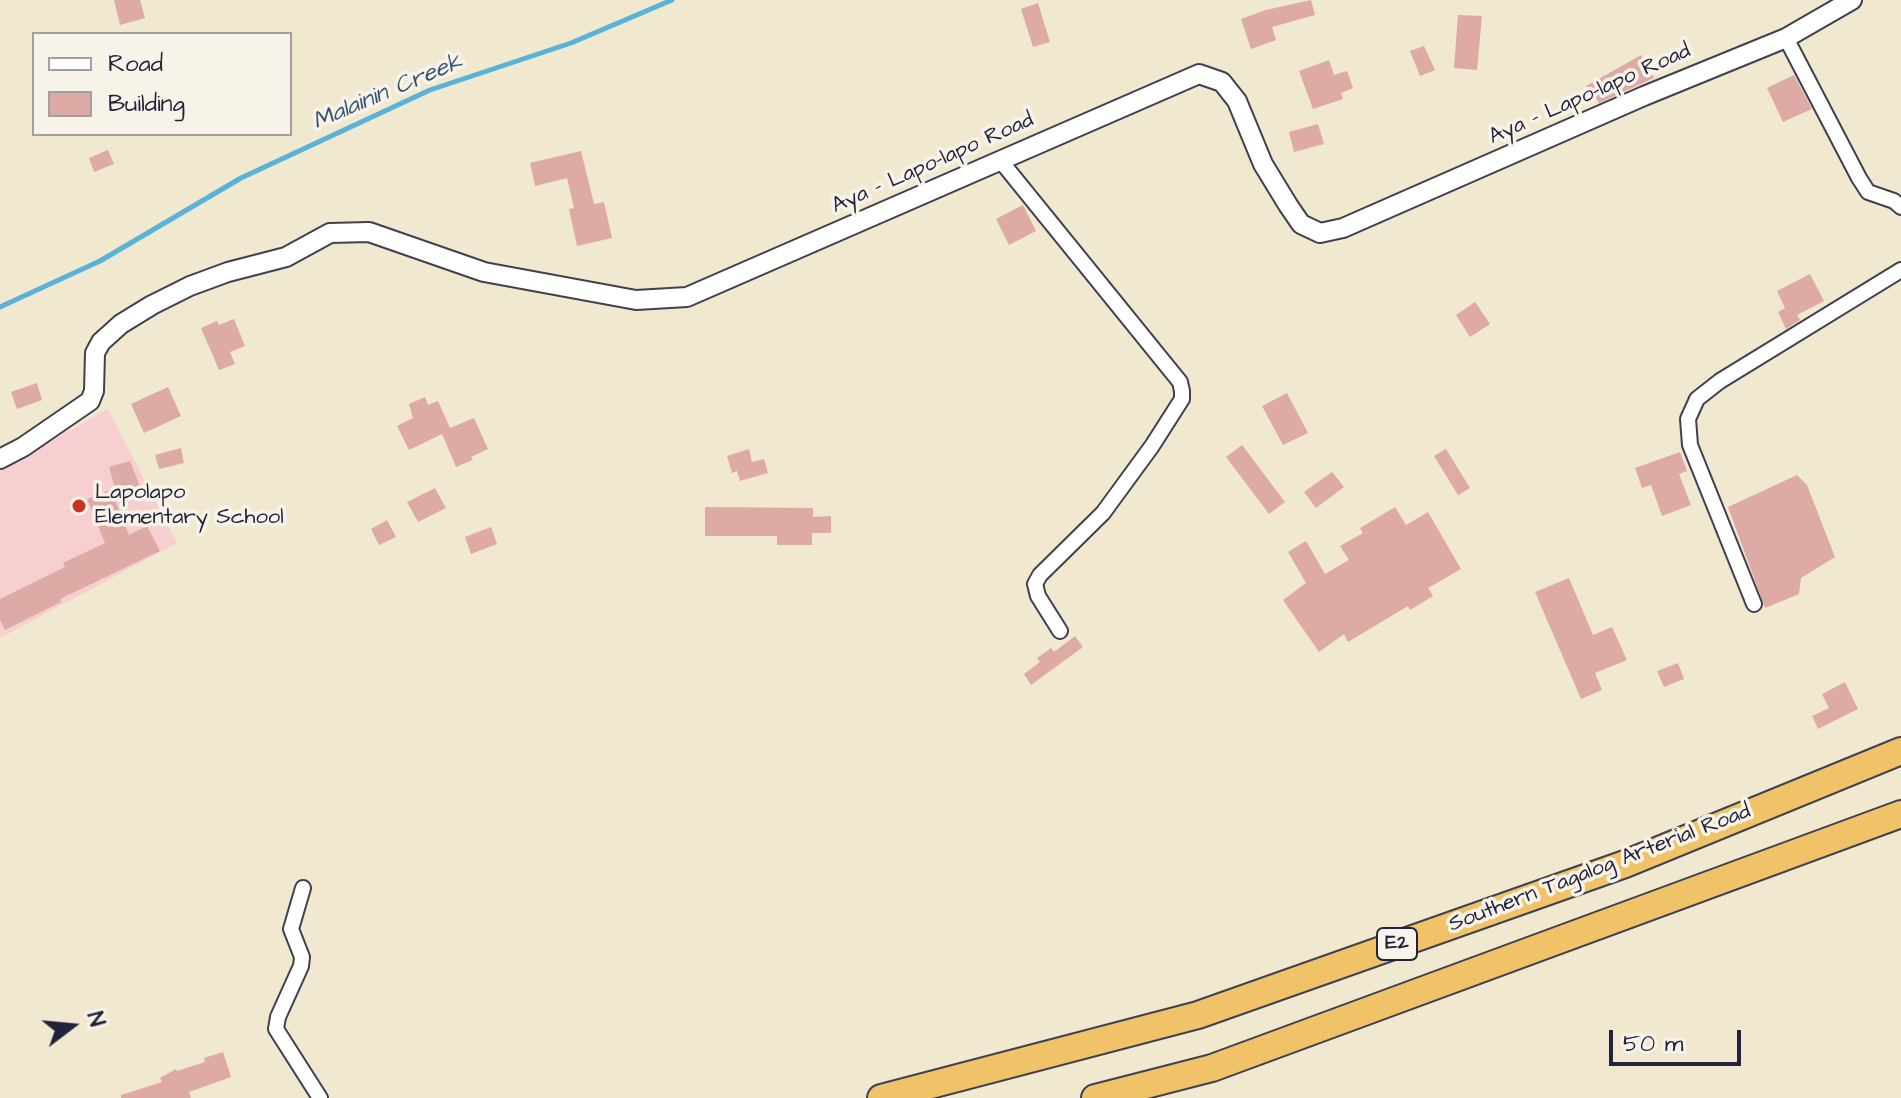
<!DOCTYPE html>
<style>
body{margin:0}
#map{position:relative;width:1901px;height:1098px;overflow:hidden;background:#f1e8d0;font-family:"Architects Daughter",sans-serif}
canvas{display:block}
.legend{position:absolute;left:32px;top:32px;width:260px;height:104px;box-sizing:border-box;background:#f7f3e8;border:2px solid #a29fa3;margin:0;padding:10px 14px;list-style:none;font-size:24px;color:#22223b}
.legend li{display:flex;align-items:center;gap:16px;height:40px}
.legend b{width:40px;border:2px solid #a29fa3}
.north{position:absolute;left:32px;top:986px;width:80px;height:80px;-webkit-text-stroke:6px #f7f3e8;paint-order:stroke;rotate:74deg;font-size:22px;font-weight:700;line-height:32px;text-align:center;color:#22223b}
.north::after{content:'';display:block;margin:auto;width:28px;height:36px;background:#22223b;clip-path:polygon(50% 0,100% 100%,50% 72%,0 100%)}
.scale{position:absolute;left:1609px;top:1030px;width:132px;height:36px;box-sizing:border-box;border:4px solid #22223b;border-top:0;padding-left:10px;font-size:24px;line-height:28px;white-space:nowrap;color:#22223b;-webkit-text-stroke:6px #f7f3e8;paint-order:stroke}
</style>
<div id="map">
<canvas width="1901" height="1098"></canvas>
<ul class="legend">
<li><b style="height:10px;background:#fff"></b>Road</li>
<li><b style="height:22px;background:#ddaaa5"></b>Building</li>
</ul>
<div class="north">N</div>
<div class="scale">50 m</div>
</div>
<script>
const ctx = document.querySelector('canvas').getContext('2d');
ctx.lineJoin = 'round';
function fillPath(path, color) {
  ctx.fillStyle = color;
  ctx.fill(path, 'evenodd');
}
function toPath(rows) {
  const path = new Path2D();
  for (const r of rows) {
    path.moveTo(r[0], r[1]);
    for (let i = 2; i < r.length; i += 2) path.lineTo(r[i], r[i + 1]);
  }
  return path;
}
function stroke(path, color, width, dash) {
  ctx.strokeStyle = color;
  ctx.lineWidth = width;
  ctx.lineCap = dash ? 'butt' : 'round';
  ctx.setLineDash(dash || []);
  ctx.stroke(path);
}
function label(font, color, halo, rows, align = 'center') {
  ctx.font = font + ' "Architects Daughter",sans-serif';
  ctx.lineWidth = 7;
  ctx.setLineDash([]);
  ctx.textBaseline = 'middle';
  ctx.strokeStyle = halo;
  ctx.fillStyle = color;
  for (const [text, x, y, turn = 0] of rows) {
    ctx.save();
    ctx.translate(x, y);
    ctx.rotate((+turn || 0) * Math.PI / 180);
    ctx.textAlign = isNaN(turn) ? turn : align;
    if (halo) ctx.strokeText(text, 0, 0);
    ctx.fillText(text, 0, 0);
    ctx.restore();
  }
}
const built = toPath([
 [108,409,177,543,0,638,0,470]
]);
const stream = toPath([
 [0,307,100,261,241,178,430,90,571,43,672,0]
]);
const building = toPath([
 [114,0,140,0,145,18,120,25],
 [1311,0,1315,15,1272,27,1276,40,1251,49,1241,19,1266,10],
 [1038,3,1050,42,1033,47,1021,9],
 [1458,15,1482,16,1477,70,1454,68],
 [1424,46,1435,70,1420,76,1410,51],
 [1641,55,1654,78,1599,103,1595,96,1592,98,1586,86],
 [1329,60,1334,75,1347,71,1353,88,1341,93,1343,99,1313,109,1299,71],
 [1794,75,1812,109,1783,122,1767,88],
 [1318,124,1324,144,1294,152,1289,132],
 [108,150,114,164,94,172,89,158],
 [581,151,594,204,604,202,612,238,577,246,569,209,574,208,567,178,535,186,530,163],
 [1023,205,1036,231,1009,245,996,219],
 [1810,274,1824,301,1797,315,1800,320,1786,329,1778,312,1785,308,1777,291],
 [1475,302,1490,324,1470,337,1456,315],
 [234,319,245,346,230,352,235,364,219,370,201,328,217,321,219,325],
 [37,383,42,400,17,409,11,392],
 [168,387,181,416,144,433,131,404],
 [1287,393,1308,433,1283,445,1262,406],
 [425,397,428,405,438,401,450,428,474,418,488,449,471,457,473,460,456,467,442,434,409,450,397,426,413,418,409,404],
 [1242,445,1285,502,1269,514,1226,457],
 [181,448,184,463,159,469,155,455],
 [749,449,752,462,764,459,768,473,740,481,737,471,732,473,727,456],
 [1446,449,1470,488,1458,495,1434,456],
 [1680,452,1687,471,1679,474,1691,505,1662,516,1651,485,1642,488,1635,468],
 [130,461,140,486,117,495,109,467],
 [1332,472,1344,487,1316,508,1304,492],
 [1797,475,1807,485,1835,557,1801,578,1799,594,1765,608,1728,507],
 [435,488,446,508,418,522,407,502],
 [111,490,129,535,147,526,160,551,60,599,61,602,5,630,0,620,0,599,65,567,63,563,105,543,87,499],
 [705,507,813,508,813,517,831,516,831,533,812,533,812,545,777,545,777,536,705,536],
 [1395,507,1406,525,1428,512,1461,569,1428,588,1433,596,1410,610,1408,606,1348,642,1344,634,1319,652,1283,600,1306,583,1288,552,1306,541,1325,574,1349,560,1340,546,1363,533,1360,528],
 [387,520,396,537,379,545,371,529],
 [491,527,497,544,471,554,465,537],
 [1569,578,1593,635,1612,627,1627,660,1595,673,1602,690,1581,699,1535,592],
 [1075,636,1083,647,1031,685,1024,674,1040,662,1037,658,1051,648,1054,652],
 [1678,663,1684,679,1664,687,1657,671],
 [1845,682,1858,709,1818,729,1812,716,1829,708,1822,694],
 [223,1052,231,1077,189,1092,191,1098,121,1098,121,1095,162,1082,160,1078,176,1069,177,1071,205,1062,204,1058]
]);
const minor = toPath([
 [1786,38,1859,178,1868,192,1894,201,1901,207],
 [1000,160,1180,382,1182,391,1182,399,1152,446,1103,513,1040,575,1035,584,1038,596,1060,631],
 [1754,604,1690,445,1688,419,1697,399,1720,381,1901,270],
 [303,888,291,929,302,957,301,966,278,1017,276,1029,320,1098]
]);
const tertiary = toPath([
 [0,459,23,447,90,401,94,391,95,353,101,342,121,324,152,305,190,286,228,272,286,257,330,233,369,232,484,272,636,300,687,297,1199,74,1222,82,1237,101,1263,164,1288,205,1301,224,1320,233,1343,228,1644,96,1786,38,1852,0]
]);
const motorway = toPath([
 [881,1098,1198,1015,1625,864,1901,751],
 [1095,1098,1212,1068,1901,814]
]);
const markers = [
 [79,506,8,"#c8321e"]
];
const shields = [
 [1397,944,40]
];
const shieldNames = [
 ["E2",1397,944]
];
const streetNames = [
 ["Aya - Lapo-lapo Road",1590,95,-24],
 ["Aya - Lapo-lapo Road",933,164,-24],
 ["Southern Tagalog Arterial Road",1600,869,-21]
];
const poiNames = [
 ["Lapolapo",95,493],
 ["Elementary School",95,518]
];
const waterNames = [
 ["Malainin Creek",388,93,-23]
];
fillPath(built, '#f7cfd1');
stroke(stream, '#5ab2d7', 5);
fillPath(building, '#ddaaa5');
stroke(minor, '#414051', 18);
stroke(tertiary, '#414051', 22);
stroke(motorway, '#414051', 30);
stroke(minor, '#fff', 14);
stroke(tertiary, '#fff', 18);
stroke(motorway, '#f1c369', 26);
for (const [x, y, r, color] of markers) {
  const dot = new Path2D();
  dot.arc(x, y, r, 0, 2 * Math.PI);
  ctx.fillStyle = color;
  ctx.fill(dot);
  stroke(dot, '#f7f3e8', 3);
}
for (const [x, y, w] of shields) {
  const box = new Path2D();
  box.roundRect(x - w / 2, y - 16, w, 32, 6);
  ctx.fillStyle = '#f7f3e8';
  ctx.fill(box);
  stroke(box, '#22223b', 2);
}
label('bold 20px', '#22223b', null, shieldNames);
label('22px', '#22223b', '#f7f3e8', streetNames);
label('22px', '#22223b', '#f7f3e8', poiNames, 'left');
label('italic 24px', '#365472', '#f7f3e8', waterNames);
</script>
